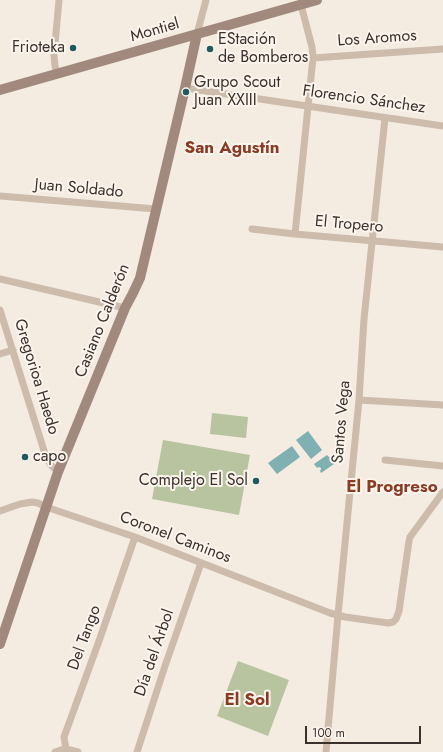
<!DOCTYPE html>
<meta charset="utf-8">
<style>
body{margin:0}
#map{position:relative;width:443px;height:752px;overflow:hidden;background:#f4ebe1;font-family:Jost,sans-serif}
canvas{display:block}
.scale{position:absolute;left:305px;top:726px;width:116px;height:18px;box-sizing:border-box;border:2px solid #3b302b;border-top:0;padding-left:5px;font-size:12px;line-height:14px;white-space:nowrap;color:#3b302b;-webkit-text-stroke:3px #fbf5ee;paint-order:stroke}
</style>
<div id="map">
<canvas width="443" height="752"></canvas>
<div class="scale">100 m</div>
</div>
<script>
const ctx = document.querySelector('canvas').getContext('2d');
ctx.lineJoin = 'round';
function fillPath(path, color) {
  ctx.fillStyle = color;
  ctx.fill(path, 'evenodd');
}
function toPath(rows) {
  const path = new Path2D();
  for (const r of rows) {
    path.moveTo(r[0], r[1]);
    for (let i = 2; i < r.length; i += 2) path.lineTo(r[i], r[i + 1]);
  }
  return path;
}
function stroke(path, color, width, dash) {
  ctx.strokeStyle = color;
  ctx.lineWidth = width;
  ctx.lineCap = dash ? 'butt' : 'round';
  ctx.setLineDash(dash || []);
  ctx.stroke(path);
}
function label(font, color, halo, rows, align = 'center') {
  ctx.font = font + ' Jost,sans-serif';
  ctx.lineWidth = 4;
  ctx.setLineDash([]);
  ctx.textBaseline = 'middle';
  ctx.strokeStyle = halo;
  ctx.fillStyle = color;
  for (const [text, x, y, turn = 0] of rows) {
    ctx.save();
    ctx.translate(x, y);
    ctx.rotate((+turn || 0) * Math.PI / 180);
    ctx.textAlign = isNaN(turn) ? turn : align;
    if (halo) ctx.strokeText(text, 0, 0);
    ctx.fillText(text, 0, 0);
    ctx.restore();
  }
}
const green = toPath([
 [212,413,248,417,246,438,210,434],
 [163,440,250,455,239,515,152,499],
 [238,661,289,680,268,736,217,716]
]);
const water = toPath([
 [308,431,322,450,311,459,296,440],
 [292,446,300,457,277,474,268,463],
 [327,455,329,457,332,457,333,458,332,462,334,464,321,473,320,471,321,469,321,468,319,467,317,468,314,464]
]);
const street = toPath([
 [197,34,206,0],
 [313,58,443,49],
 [57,74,55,66,54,55,59,0],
 [185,88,443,126],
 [0,196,156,209],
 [252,229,295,234,443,247],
 [295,234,313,58,312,47,301,5],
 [0,279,125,308],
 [0,310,46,457,50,464,58,472],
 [0,354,13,350],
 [359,400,443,405],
 [385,460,443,466],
 [0,511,20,504,32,502,38,503,46,507,135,537,330,613,345,617,388,623,393,622,396,619,399,611,409,541,410,537,443,492],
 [66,749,64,737,99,641,135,537],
 [55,752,61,750,66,749,78,752],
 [137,752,165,666,201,563],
 [326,752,338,615,359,400,364,319,385,118]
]);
const secondary = toPath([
 [0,90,317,0],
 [0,644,58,472,125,308,133,293,140,278,185,88,197,34]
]);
const markers = [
 [73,48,4,"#1f5a5e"],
 [210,49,4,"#1f5a5e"],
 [186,92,4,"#1f5a5e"],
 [25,457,4,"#1f5a5e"],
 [256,481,4,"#1f5a5e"]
];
const streetNames = [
 ["Montiel",155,31,-16],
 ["Los Aromos",377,39,-4],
 ["Florencio Sánchez",364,100,8],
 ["Juan Soldado",79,189,5],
 ["El Tropero",349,225,5],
 ["Casiano Calderón",103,321,-68],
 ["Gregorioa Haedo",36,377,73],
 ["Santos Vega",342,422,-85],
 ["Coronel Caminos",175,538,21],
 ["Del Tango",85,638,-70],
 ["Día del Árbol",155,653,-71]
];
const poiNames = [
 ["EStación",218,40],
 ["de Bomberos",218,58],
 ["Frioteka",65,48,"right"],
 ["Grupo Scout",194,83],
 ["Juan XXIII",194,101],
 ["capo",33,457],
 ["Complejo El Sol",248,481,"right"]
];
const neighbourhoodNames = [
 ["San Agustín",232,149],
 ["El Progreso",392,488],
 ["El Sol",247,701]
];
fillPath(green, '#b8c4a0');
fillPath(water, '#7fb0b2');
stroke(street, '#cdbbac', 7);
stroke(secondary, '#a18a7d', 10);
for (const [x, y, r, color] of markers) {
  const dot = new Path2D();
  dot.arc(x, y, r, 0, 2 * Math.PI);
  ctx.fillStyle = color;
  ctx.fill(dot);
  stroke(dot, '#fbf5ee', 1.5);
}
label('16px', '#3b302b', '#fbf5ee', streetNames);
label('16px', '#3b302b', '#fbf5ee', poiNames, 'left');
label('bold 17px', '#8c3b22', '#fbf5ee', neighbourhoodNames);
</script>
